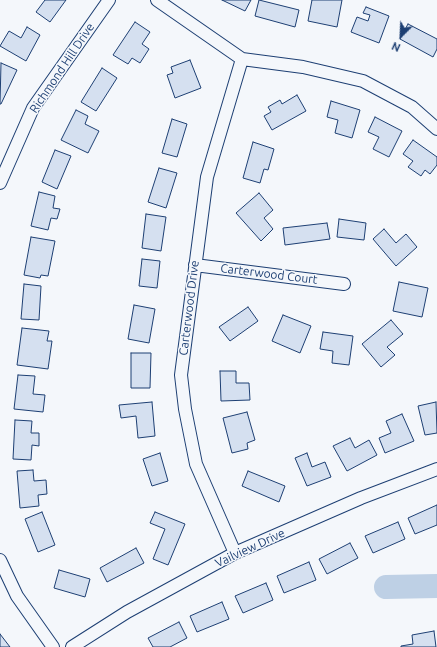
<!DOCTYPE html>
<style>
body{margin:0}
#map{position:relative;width:437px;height:647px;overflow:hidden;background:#f4f7fb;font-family:Ubuntu,sans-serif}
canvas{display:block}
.north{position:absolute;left:381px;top:16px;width:40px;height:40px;-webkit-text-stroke:3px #f4f7fb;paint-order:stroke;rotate:204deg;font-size:11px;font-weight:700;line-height:16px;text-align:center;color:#1d3f73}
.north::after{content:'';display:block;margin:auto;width:14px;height:18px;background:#1d3f73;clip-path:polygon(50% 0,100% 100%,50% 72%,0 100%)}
</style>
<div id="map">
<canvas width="437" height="647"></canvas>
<div class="north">N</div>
</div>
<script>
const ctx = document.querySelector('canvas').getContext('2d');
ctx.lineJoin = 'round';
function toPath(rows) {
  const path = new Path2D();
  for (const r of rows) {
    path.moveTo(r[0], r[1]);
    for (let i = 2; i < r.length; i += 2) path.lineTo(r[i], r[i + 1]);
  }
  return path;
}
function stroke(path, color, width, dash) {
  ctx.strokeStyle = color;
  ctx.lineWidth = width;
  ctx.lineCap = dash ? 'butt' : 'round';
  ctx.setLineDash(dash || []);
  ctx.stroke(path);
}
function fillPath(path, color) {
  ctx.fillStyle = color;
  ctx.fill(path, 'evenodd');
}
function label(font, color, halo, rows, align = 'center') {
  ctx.font = font + ' Ubuntu,sans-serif';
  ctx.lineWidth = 3;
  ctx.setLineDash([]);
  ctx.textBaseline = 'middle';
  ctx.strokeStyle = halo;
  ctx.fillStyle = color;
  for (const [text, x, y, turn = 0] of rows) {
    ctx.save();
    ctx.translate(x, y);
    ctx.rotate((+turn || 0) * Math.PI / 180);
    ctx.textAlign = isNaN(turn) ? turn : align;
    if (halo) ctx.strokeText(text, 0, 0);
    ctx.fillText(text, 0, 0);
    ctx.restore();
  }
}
const river = toPath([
 [386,587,437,586]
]);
const building = toPath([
 [45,0,66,0,50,22,36,12,45,0],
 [222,0,251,0,245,11,222,0],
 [259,0,299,10,295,27,255,16,259,0],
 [312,0,342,0,337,27,308,21,312,0],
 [366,7,389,16,379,43,351,32,357,17,368,21,370,15,363,13,366,7],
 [135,22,150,32,142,44,149,49,140,63,132,58,128,64,113,55,135,22],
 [408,24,437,39,437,49,433,57,400,39,408,24],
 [27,27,40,35,26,61,0,46,9,31,21,38,27,27],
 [190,60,201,88,175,98,167,75,173,73,171,67,190,60],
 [1,63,17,70,1,104,0,104,1,63],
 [102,68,117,78,96,111,81,102,102,68],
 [297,95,306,111,272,130,264,116,271,112,268,107,280,100,282,104,297,95],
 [331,101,360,110,352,138,335,133,338,120,327,117,331,101],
 [76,110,88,116,85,124,99,131,88,153,61,140,76,110],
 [375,117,402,131,389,157,373,149,379,137,368,132,375,117],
 [172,119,187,124,177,157,162,153,172,119],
 [413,140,437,157,437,165,430,174,425,170,421,176,408,167,413,161,403,154,413,140],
 [253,142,274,149,268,170,264,169,260,183,243,178,253,142],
 [55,150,71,156,57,189,42,182,55,150],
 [159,168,177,173,166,208,148,202,159,168],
 [39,192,55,196,53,208,60,209,57,219,51,218,48,230,31,226,39,192],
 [259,193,273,210,264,218,273,229,261,241,236,213,259,193],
 [146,214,166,217,161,251,142,248,146,214],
 [339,219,366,223,364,240,337,237,339,219],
 [327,223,330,239,285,245,283,228,327,223],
 [384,229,396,243,406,234,417,247,396,266,373,239,384,229],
 [31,237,55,241,48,276,41,275,40,278,24,275,31,237],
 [142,259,160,261,157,288,139,286,142,259],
 [399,282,428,288,422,317,393,311,399,282],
 [24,284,41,286,39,320,21,319,24,284],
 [134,305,155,309,149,343,128,339,134,305],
 [248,307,258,321,230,341,219,327,248,307],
 [283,315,311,326,300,353,272,341,283,315],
 [391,320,403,334,387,347,395,355,381,367,362,344,391,320],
 [22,328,49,331,47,341,52,341,48,369,17,365,22,328],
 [323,332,353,336,349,365,332,363,333,351,320,349,323,332],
 [131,353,151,353,150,388,131,388,131,353],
 [220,371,236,371,236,383,249,383,250,400,221,401,220,371],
 [18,375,35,376,33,394,45,395,43,412,14,409,18,375],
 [152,402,155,436,138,438,136,416,121,418,119,405,152,402],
 [436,402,437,433,425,435,418,406,436,402],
 [247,412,255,440,247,443,248,449,232,453,223,418,247,412],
 [402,414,414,441,385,453,379,438,391,433,386,421,402,414],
 [15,420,32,421,31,433,39,433,39,446,32,445,31,460,13,459,15,420],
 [350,438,355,448,369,440,377,455,347,471,333,446,350,438],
 [160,453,168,481,152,486,143,459,160,453],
 [307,453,312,467,325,462,331,477,307,486,295,458,307,453],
 [33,470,34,481,46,480,47,494,38,495,39,506,20,508,17,471,33,470],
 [248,471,285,486,279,502,242,486,248,471],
 [437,505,437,525,415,534,408,518,437,505],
 [42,512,55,545,38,552,25,519,42,512],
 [155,512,185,524,168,565,153,559,165,529,150,523,155,512],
 [398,522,405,539,373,553,365,536,398,522],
 [350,543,358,558,327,574,319,559,350,543],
 [136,548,144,563,107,582,100,568,136,548],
 [309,562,316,580,284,593,277,576,309,562],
 [59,570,90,579,85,597,54,588,59,570],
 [266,583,273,600,243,613,235,596,266,583],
 [222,602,229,619,197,632,190,616,222,602],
 [179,622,187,638,170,647,153,647,148,638,179,622],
 [434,631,436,647,401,647,401,646,413,644,412,635,434,631],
 [0,634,10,647,0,647,0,634]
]);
const street = toPath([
 [157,0,242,59,303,67,363,81,412,107,437,129],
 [0,183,33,108,109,0],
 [195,265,344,284],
 [235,553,196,464,185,409,181,375,207,177,242,59],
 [0,560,17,596,53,647],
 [72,647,127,612,235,553,361,498,437,469]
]);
const streetNames = [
 ["Richmond Hill Drive",62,68,-56],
 ["Carterwood Court",269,274,7],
 ["Carterwood Drive",189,308,-83],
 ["Vailview Drive",250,548,-25]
];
stroke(river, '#bed0e5', 24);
fillPath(building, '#d5e0f0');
stroke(building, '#1d3f73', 1);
stroke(street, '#1d3f73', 14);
stroke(street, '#f4f7fb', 12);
label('12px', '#1d3f73', '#f4f7fb', streetNames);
</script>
